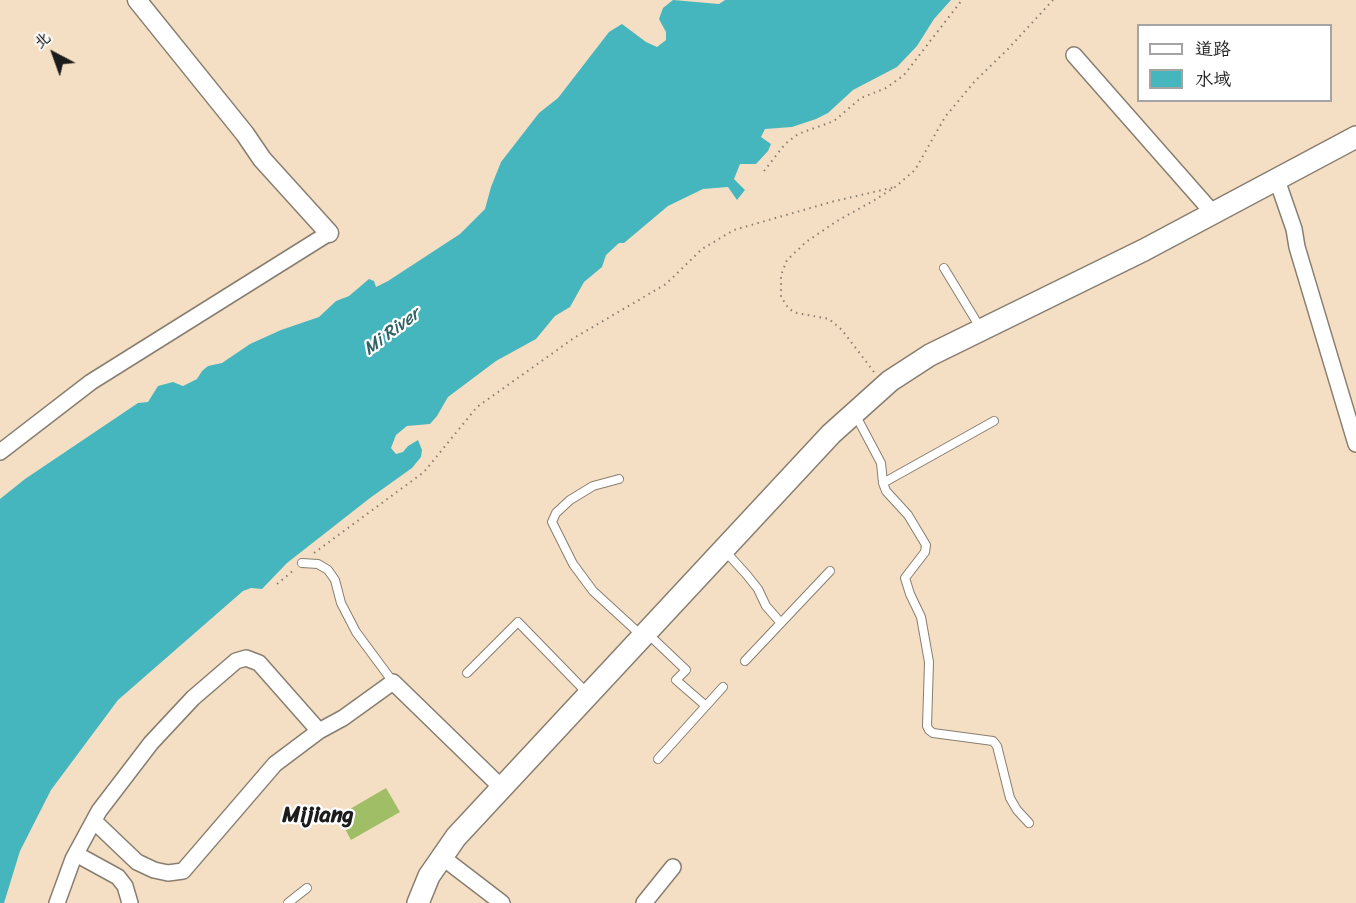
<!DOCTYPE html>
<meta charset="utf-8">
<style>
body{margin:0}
#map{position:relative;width:1356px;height:903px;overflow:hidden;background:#f5dfc4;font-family:Sriracha,"LXGW WenKai TC",sans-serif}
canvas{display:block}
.legend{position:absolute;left:1137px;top:24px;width:195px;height:78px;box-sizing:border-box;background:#fff;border:2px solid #a4a4a4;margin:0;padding:8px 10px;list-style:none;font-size:18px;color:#1c1c1c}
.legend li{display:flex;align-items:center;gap:12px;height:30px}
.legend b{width:30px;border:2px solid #a4a4a4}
.north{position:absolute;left:24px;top:24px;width:60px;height:60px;-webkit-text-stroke:4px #fff;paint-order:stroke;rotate:319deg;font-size:16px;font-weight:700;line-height:24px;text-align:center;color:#1c1c1c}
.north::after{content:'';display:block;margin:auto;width:21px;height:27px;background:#1c1c1c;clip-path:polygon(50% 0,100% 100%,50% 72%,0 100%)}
</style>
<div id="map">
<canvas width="1356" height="903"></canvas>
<ul class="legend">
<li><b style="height:8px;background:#fff"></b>道路</li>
<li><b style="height:16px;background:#46b6be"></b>水域</li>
</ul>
<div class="north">北</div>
</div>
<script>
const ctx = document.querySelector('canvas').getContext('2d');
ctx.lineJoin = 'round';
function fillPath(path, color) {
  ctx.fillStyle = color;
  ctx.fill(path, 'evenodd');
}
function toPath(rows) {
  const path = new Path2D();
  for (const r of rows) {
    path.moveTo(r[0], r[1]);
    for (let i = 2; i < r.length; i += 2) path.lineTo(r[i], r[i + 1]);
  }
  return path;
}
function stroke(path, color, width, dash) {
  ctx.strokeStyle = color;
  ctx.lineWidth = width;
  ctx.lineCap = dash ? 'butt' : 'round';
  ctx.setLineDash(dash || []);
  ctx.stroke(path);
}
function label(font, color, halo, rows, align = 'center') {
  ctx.font = font + ' Sriracha,sans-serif';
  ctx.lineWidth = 4.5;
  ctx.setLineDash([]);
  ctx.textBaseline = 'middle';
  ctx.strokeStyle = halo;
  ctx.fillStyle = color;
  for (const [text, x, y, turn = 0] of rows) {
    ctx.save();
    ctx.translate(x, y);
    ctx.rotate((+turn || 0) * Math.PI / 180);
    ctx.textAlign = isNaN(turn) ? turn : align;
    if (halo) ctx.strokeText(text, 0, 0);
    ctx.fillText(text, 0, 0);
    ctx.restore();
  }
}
const green = toPath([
 [386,788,400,812,351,840,338,816]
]);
const water = toPath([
 [673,0,719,4,725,0,951,0,934,19,917,46,897,67,853,90,828,113,816,119,792,127,765,129,761,137,771,144,768,151,756,164,740,164,734,179,745,190,737,200,728,187,703,189,668,206,624,243,619,243,606,255,602,267,584,282,570,307,555,316,536,339,496,361,448,397,437,416,430,424,407,426,396,435,391,448,396,454,403,452,408,446,418,440,422,450,421,457,412,468,370,498,287,563,262,589,251,588,243,591,118,700,51,790,20,851,4,903,0,903,0,499,25,479,138,403,148,402,158,386,173,382,183,386,197,379,202,371,208,366,222,363,250,344,281,330,319,317,336,301,349,296,369,279,374,281,376,287,388,281,460,234,485,209,491,187,501,162,539,113,558,98,609,32,622,24,646,42,657,47,666,40,666,32,659,19,663,8]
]);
const path = toPath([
 [764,171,785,144,798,134,834,121,861,98,886,88,904,75,962,0],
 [874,372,842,330,829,319,797,313,789,309,781,297,781,275,787,260,806,242,837,221,873,201,895,187,915,170,945,117,975,81,1008,49,1053,0],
 [314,553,424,472,477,407,574,338,666,284,702,249,734,230,831,202,895,187],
 [277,584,294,570]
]);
const service = toPath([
 [944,268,981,329],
 [855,414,881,463,883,483,886,491,908,515,926,545,925,552,905,578,910,594,921,617,929,662,927,726,929,730,933,733,993,741,997,746,1010,798,1017,810,1029,823],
 [619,479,593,486,570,500,556,513,552,522,573,564,593,591,642,636],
 [883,483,994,421],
 [725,551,746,574,758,589,766,606,781,623],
 [302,563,318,564,328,570,335,580,341,603,356,632,393,682],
 [647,633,686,670,676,680,706,706],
 [745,661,830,571],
 [467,673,518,622,588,694],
 [658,759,723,687],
 [288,903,307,888]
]);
const minor = toPath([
 [1074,55,1213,213],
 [1277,180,1294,229,1297,247,1356,444],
 [0,452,91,382,329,233],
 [94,821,137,862,154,870,168,873,183,871,275,764,319,731,343,718,393,682,502,788],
 [76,854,118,877,125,886,130,903],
 [442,857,502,903],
 [57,903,73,859,99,811,151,743,193,698,236,661,246,658,259,663,319,731],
 [644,903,673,867]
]);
const tertiary = toPath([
 [137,0,245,134,262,159,329,233]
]);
const secondary = toPath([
 [418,903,429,876,456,837,831,434,890,381,930,355,1144,250,1356,137]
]);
const waterNames = [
 ["Mi River",392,332,-37]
];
const districtNames = [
 ["Mijiang",318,816]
];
fillPath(green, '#a0be66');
fillPath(water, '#46b6be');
stroke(service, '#887e70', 10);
stroke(minor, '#887e70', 18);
stroke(tertiary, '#887e70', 21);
stroke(secondary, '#887e70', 24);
stroke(path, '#887e70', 2, [1.5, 4.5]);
stroke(service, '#fff', 8);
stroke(minor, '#fff', 15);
stroke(tertiary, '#fff', 18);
stroke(secondary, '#fff', 21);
label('italic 18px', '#2f6165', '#fff', waterNames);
label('bold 22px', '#1c1c1c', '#fff', districtNames);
</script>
